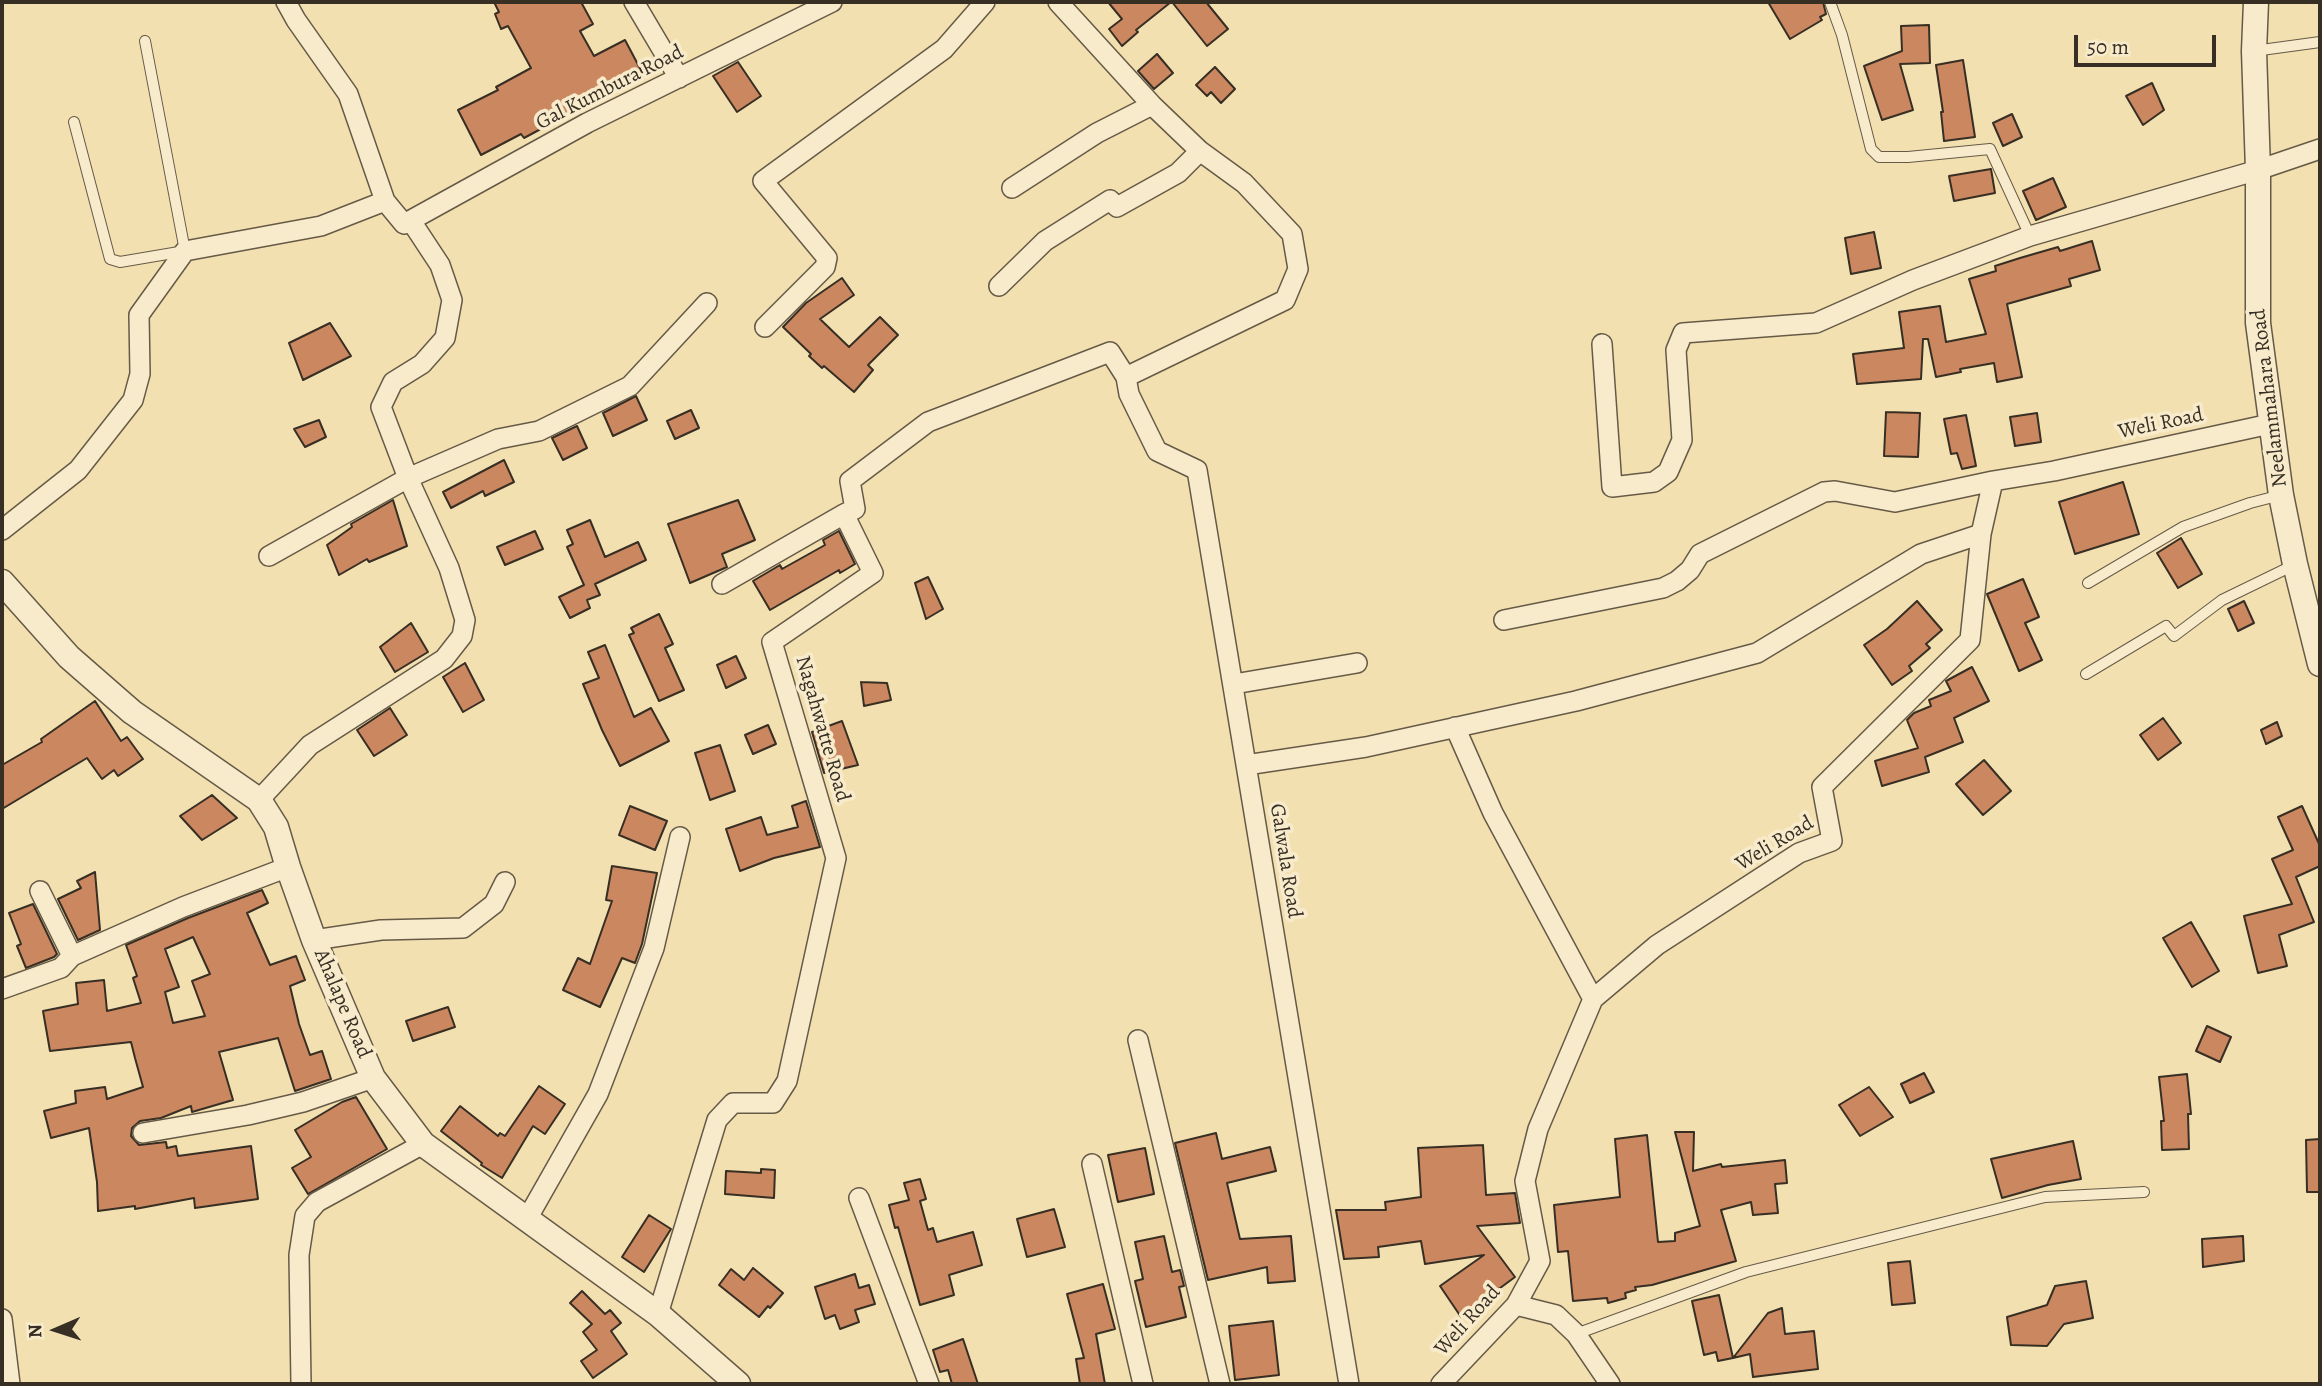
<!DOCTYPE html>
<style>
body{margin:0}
#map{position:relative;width:2322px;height:1386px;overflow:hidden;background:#f3e0b0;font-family:Alegreya,serif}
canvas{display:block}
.frame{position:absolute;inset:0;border:4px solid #372e24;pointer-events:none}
.north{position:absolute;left:21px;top:1295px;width:70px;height:70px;-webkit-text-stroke:5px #f7ebcc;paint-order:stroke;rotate:267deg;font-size:19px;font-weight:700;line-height:28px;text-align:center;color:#372e24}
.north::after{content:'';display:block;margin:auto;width:24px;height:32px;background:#372e24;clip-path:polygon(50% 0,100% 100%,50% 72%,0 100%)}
.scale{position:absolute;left:2074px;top:35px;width:142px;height:32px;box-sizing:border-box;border:4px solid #372e24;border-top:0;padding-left:9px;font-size:21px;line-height:24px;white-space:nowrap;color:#372e24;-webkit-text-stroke:5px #f7ebcc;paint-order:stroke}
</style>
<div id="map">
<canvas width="2322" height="1386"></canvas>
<div class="frame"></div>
<div class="north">N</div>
<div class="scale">50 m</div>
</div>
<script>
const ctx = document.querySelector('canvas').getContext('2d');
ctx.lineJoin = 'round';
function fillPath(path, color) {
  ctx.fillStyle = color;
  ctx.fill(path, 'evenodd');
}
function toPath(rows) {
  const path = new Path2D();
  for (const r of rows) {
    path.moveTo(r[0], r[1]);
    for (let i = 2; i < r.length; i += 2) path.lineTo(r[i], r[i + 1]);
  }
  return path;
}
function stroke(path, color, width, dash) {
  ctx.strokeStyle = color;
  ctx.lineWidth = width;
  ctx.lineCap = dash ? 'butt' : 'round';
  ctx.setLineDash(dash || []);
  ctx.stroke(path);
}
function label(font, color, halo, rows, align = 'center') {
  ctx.font = font + ' Alegreya,serif';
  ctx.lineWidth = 7;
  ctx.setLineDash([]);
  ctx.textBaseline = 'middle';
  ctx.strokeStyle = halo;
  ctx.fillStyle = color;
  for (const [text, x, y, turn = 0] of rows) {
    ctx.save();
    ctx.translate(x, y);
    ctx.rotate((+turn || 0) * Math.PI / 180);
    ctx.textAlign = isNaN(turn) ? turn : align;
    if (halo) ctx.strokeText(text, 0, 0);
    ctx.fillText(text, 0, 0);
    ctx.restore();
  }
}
const building = toPath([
 [494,2,581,2,593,24,580,31,594,56,625,40,643,74,524,138,521,134,481,155,458,110,498,90,496,87,531,68,508,26,501,29,495,14,499,12,494,2],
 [1108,2,1171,2,1136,30,1138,32,1122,46,1109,29,1122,19,1108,2],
 [1172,2,1206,2,1228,29,1207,46,1172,2],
 [1768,2,1823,2,1826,14,1820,17,1822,20,1790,39,1768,2],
 [1929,25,1930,63,1900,64,1913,110,1882,120,1864,66,1902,51,1901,26,1929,25],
 [1157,54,1173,73,1154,89,1138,71,1157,54],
 [1963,60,1975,137,1944,141,1941,112,1943,112,1936,65,1963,60],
 [738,62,761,96,737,112,713,76,738,62],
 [1215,67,1235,89,1221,103,1211,92,1207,96,1196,85,1215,67],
 [2152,83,2164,110,2143,125,2126,96,2152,83],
 [2012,114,2022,137,2003,146,1993,123,2012,114],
 [1991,169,1995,193,1954,201,1949,176,1991,169],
 [2053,178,2066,207,2036,220,2023,191,2053,178],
 [1874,232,1881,268,1851,274,1845,238,1874,232],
 [2092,241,2100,270,2069,279,2071,286,2007,304,2022,377,1997,382,1994,363,1960,369,1961,372,1936,377,1928,339,1923,339,1921,379,1857,384,1853,354,1904,348,1899,312,1940,306,1946,342,1986,334,1969,279,1996,271,1995,266,2020,258,2058,247,2060,251,2092,241],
 [842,278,854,295,820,319,849,347,880,317,898,335,868,365,873,370,854,392,824,366,822,368,809,356,811,354,783,327,806,303,842,278],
 [330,323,351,356,303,380,289,343,330,323],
 [636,396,647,420,613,436,603,413,636,396],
 [691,410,699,428,675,439,667,421,691,410],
 [1886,412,1920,413,1918,457,1884,456,1886,412],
 [2037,413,2041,442,2015,446,2010,417,2037,413],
 [1966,415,1976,466,1962,469,1957,453,1951,454,1944,419,1966,415],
 [319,420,326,437,305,447,294,429,319,420],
 [577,426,587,448,563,460,552,438,577,426],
 [504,460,514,482,485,496,483,491,451,508,443,492,504,460],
 [2123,482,2139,534,2075,554,2059,502,2123,482],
 [393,500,407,546,369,562,367,559,339,575,327,545,352,527,351,524,393,500],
 [738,500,755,540,722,554,727,567,690,583,668,524,738,500],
 [590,520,605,557,638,542,646,560,595,584,600,595,587,600,590,608,570,618,559,597,584,585,567,547,573,544,567,530,590,520],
 [535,531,543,549,505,565,497,547,535,531],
 [839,531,855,564,840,573,839,570,770,610,753,581,780,565,782,569,825,545,823,540,839,531],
 [2181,538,2202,574,2178,588,2157,553,2181,538],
 [928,577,943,609,926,619,915,583,928,577],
 [2023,579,2039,617,2025,623,2042,660,2019,671,1987,594,2023,579],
 [1917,601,1942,630,1926,644,1930,648,1909,666,1912,671,1892,685,1864,645,1887,629,1917,601],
 [2244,601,2254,623,2238,631,2228,609,2244,601],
 [659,614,673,644,665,648,684,690,659,701,629,635,634,633,631,628,659,614],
 [411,623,428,652,395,672,380,647,411,623],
 [605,645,634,717,651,708,669,741,620,766,602,730,583,684,599,678,588,652,605,645],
 [736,656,746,678,726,688,717,665,736,656],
 [465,663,484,700,463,712,443,677,465,663],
 [1972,667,1989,701,1954,718,1963,742,1925,757,1929,772,1882,786,1875,761,1918,748,1907,720,1914,713,1931,706,1929,700,1951,691,1946,681,1972,667],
 [861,682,887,683,891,700,864,706,861,682],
 [95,701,121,741,127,737,143,759,118,776,114,770,102,779,87,758,2,809,2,765,42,742,41,739,95,701],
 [390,708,407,735,374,756,357,730,390,708],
 [2163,718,2181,743,2158,760,2140,735,2163,718],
 [842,721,858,765,824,773,812,732,842,721],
 [2277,722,2282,736,2266,744,2261,730,2277,722],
 [768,725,776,744,753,754,745,735,768,725],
 [720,745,735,791,710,800,695,753,720,745],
 [1984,760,2011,791,1983,815,1956,784,1984,760],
 [212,795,237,818,202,840,180,816,212,795],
 [806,801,820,847,774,858,740,871,726,829,761,817,767,835,798,827,792,806,806,801],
 [630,806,667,821,655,850,619,835,630,806],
 [2302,806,2320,846,2320,866,2296,877,2314,922,2279,935,2287,966,2258,973,2244,916,2292,904,2272,859,2293,850,2278,817,2302,806],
 [612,866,657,873,642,944,635,963,622,958,600,1007,563,990,578,958,590,964,612,901,606,900,612,866],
 [95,872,100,930,78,940,58,899,81,888,77,881,95,872],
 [262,890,268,903,247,913,270,965,296,956,305,980,290,986,299,1024,310,1055,322,1051,331,1079,295,1091,278,1038,219,1052,233,1100,192,1112,191,1106,161,1118,140,1121,132,1128,131,1136,139,1145,166,1142,167,1148,176,1146,178,1156,251,1146,258,1199,195,1208,194,1198,135,1209,135,1206,98,1211,97,1182,89,1128,51,1138,44,1111,76,1103,75,1091,105,1087,107,1099,143,1087,135,1058,131,1042,50,1051,43,1011,78,1004,76,983,104,980,107,1011,141,1003,133,978,137,976,126,945,188,918,262,890],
 [193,937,210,974,192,981,205,1016,173,1023,165,992,179,987,165,949,193,937],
 [33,904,57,954,54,957,26,968,17,946,21,944,9,913,33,904],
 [2191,922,2219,971,2192,987,2163,938,2191,922],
 [448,1007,455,1027,413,1041,406,1021,448,1007],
 [2207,1026,2231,1037,2220,1062,2196,1051,2207,1026],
 [1924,1073,1934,1092,1910,1103,1901,1084,1924,1073],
 [2187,1074,2191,1114,2188,1114,2189,1149,2162,1150,2161,1121,2164,1121,2159,1077,2187,1074],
 [539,1086,565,1104,545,1134,533,1126,502,1178,481,1165,482,1163,441,1131,460,1106,498,1136,500,1133,505,1136,539,1086],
 [1869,1087,1893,1117,1860,1136,1839,1105,1869,1087],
 [356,1097,387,1149,308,1194,292,1168,311,1157,295,1130,342,1102,356,1097],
 [1675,1132,1694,1132,1693,1171,1721,1164,1722,1167,1785,1160,1787,1183,1775,1184,1778,1213,1753,1215,1751,1202,1721,1210,1736,1261,1652,1285,1635,1287,1636,1290,1625,1293,1626,1298,1608,1303,1607,1298,1573,1301,1568,1251,1558,1252,1554,1205,1620,1197,1615,1139,1647,1135,1658,1242,1675,1241,1675,1233,1700,1226,1675,1132],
 [1216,1133,1222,1159,1270,1147,1276,1171,1227,1183,1240,1239,1291,1236,1295,1281,1268,1283,1267,1267,1208,1280,1175,1143,1216,1133],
 [2320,1139,2320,1192,2307,1192,2306,1140,2320,1139],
 [2073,1141,2081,1179,2048,1185,2002,1198,1991,1159,2073,1141],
 [1483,1145,1486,1195,1515,1193,1520,1223,1477,1226,1515,1277,1461,1317,1440,1286,1484,1255,1425,1264,1421,1241,1378,1247,1379,1257,1344,1259,1336,1210,1386,1210,1385,1202,1421,1197,1418,1148,1483,1145],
 [1145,1148,1154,1194,1118,1202,1108,1155,1145,1148],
 [761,1169,775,1170,774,1198,725,1194,726,1171,761,1173,761,1169],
 [920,1179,926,1199,920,1201,928,1230,933,1228,937,1242,973,1232,982,1265,949,1275,954,1295,920,1305,898,1227,895,1228,889,1205,909,1200,904,1183,920,1179],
 [1054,1209,1065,1247,1027,1257,1017,1219,1054,1209],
 [649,1215,671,1229,644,1272,622,1257,649,1215],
 [1164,1236,1172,1272,1180,1270,1184,1286,1179,1287,1186,1317,1146,1327,1135,1281,1143,1279,1135,1242,1164,1236],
 [2243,1236,2244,1261,2203,1267,2202,1239,2243,1236],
 [1910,1261,1915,1303,1892,1305,1888,1263,1910,1261],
 [753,1268,783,1293,770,1308,768,1306,759,1317,719,1285,731,1269,744,1280,753,1268],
 [855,1274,859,1288,869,1285,875,1304,855,1310,859,1322,840,1329,835,1315,825,1319,815,1287,855,1274],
 [2086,1281,2093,1318,2064,1324,2047,1346,2011,1345,2007,1317,2047,1305,2055,1286,2086,1281],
 [1103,1284,1115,1329,1096,1334,1105,1384,1080,1384,1076,1359,1084,1358,1067,1294,1103,1284],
 [582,1291,605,1314,610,1310,621,1323,611,1331,627,1354,593,1378,581,1361,597,1350,583,1332,592,1324,570,1303,582,1291],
 [1719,1295,1733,1358,1718,1361,1716,1352,1704,1355,1692,1301,1719,1295],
 [1782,1308,1785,1334,1814,1331,1818,1369,1753,1377,1750,1354,1733,1358,1768,1313,1782,1308],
 [1273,1321,1279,1375,1235,1380,1229,1326,1273,1321],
 [963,1339,978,1384,952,1384,948,1370,940,1372,933,1350,963,1339]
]);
const service = toPath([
 [1830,2,1842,35,1871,149,1879,157,1908,157,1990,149,2030,236],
 [2254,51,2320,42],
 [74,122,110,259,120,262,185,251,145,41],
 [2088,583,2183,527,2250,503,2281,495],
 [2086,674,2166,626,2174,636,2222,600,2294,565],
 [1576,1334,1746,1272,2045,1197,2144,1192]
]);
const minor = toPath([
 [286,2,296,20,348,94,385,201,404,224,587,123,832,2],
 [634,2,679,78],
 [1058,2,1152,105,1200,151,1244,183,1292,234,1298,269,1285,300,1126,377],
 [1012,188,1097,133,1152,105],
 [999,286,1045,241,1110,200,1117,207,1178,173,1200,151],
 [765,327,825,267,827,258,763,181,944,49,985,2],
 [1602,344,1612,487,1654,482,1668,472,1682,440,1676,350,1683,333,1816,323,1913,280,2030,236,2258,170,2320,149],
 [2,530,78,470,133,400,140,374,139,315,185,251,321,226,385,201],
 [269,556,408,478,498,439,539,431,630,386,707,303],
 [722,584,844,514],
 [1504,620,1663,588,1677,581,1690,570,1700,554,1824,492,1835,491,1895,502,1993,481],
 [1234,684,1357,663],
 [1455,727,1493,813,1593,999],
 [1246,765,1366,747,1576,701,1757,653,1921,554,1981,534],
 [259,800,310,745,444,659,462,636,465,620,449,568,408,478,381,407,393,382,422,364,445,338,452,300,440,265,411,221],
 [40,891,72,956],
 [314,940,381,930,463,928,494,904,505,882],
 [2,989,61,968,72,956,183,907,288,867],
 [1138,1040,1220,1384],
 [143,1133,248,1115,303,1102,373,1078],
 [1092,1164,1143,1384],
 [859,1198,929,1384],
 [527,1219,598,1094,654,948,680,837],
 [1516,1305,1556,1315,1576,1334,1610,1384],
 [658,1314,717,1120,733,1103,773,1103,787,1081,836,858,772,642,873,573,844,514,855,509,850,481,928,422,1110,352,1126,377,1129,394,1157,451,1197,470,1349,1384],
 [2,1319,10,1384],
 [301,1384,299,1255,305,1216,317,1202,423,1144],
 [1441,1384,1516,1305,1540,1261,1525,1181,1538,1129,1593,999,1657,945,1799,853,1832,841,1822,787,1970,640,1981,534,1993,481,2054,471,2270,424]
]);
const tertiary = toPath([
 [2256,2,2254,51,2258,170,2258,323,2281,495,2295,564,2320,664],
 [2,582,69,657,132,712,259,800,276,827,288,867,314,940,373,1078,423,1144,658,1314,738,1384]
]);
const streetNames = [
 ["Gal Kumbura Road",610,88,-27],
 ["Neelammahara Road",2270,398,-97],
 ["Weli Road",2161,424,-12],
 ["Nagahwatte Road",822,729,74],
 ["Weli Road",1775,844,-31],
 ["Galwala Road",1285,861,81],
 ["Ahalape Road",342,1004,67],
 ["Weli Road",1468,1321,-48]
];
fillPath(building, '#cb875f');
stroke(building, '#372e24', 2);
stroke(service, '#665a47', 12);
stroke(minor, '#665a47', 22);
stroke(tertiary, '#665a47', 27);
stroke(service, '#f7ebcc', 10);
stroke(minor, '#f7ebcc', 19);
stroke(tertiary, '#f7ebcc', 24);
label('21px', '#372e24', '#f7ebcc', streetNames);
</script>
